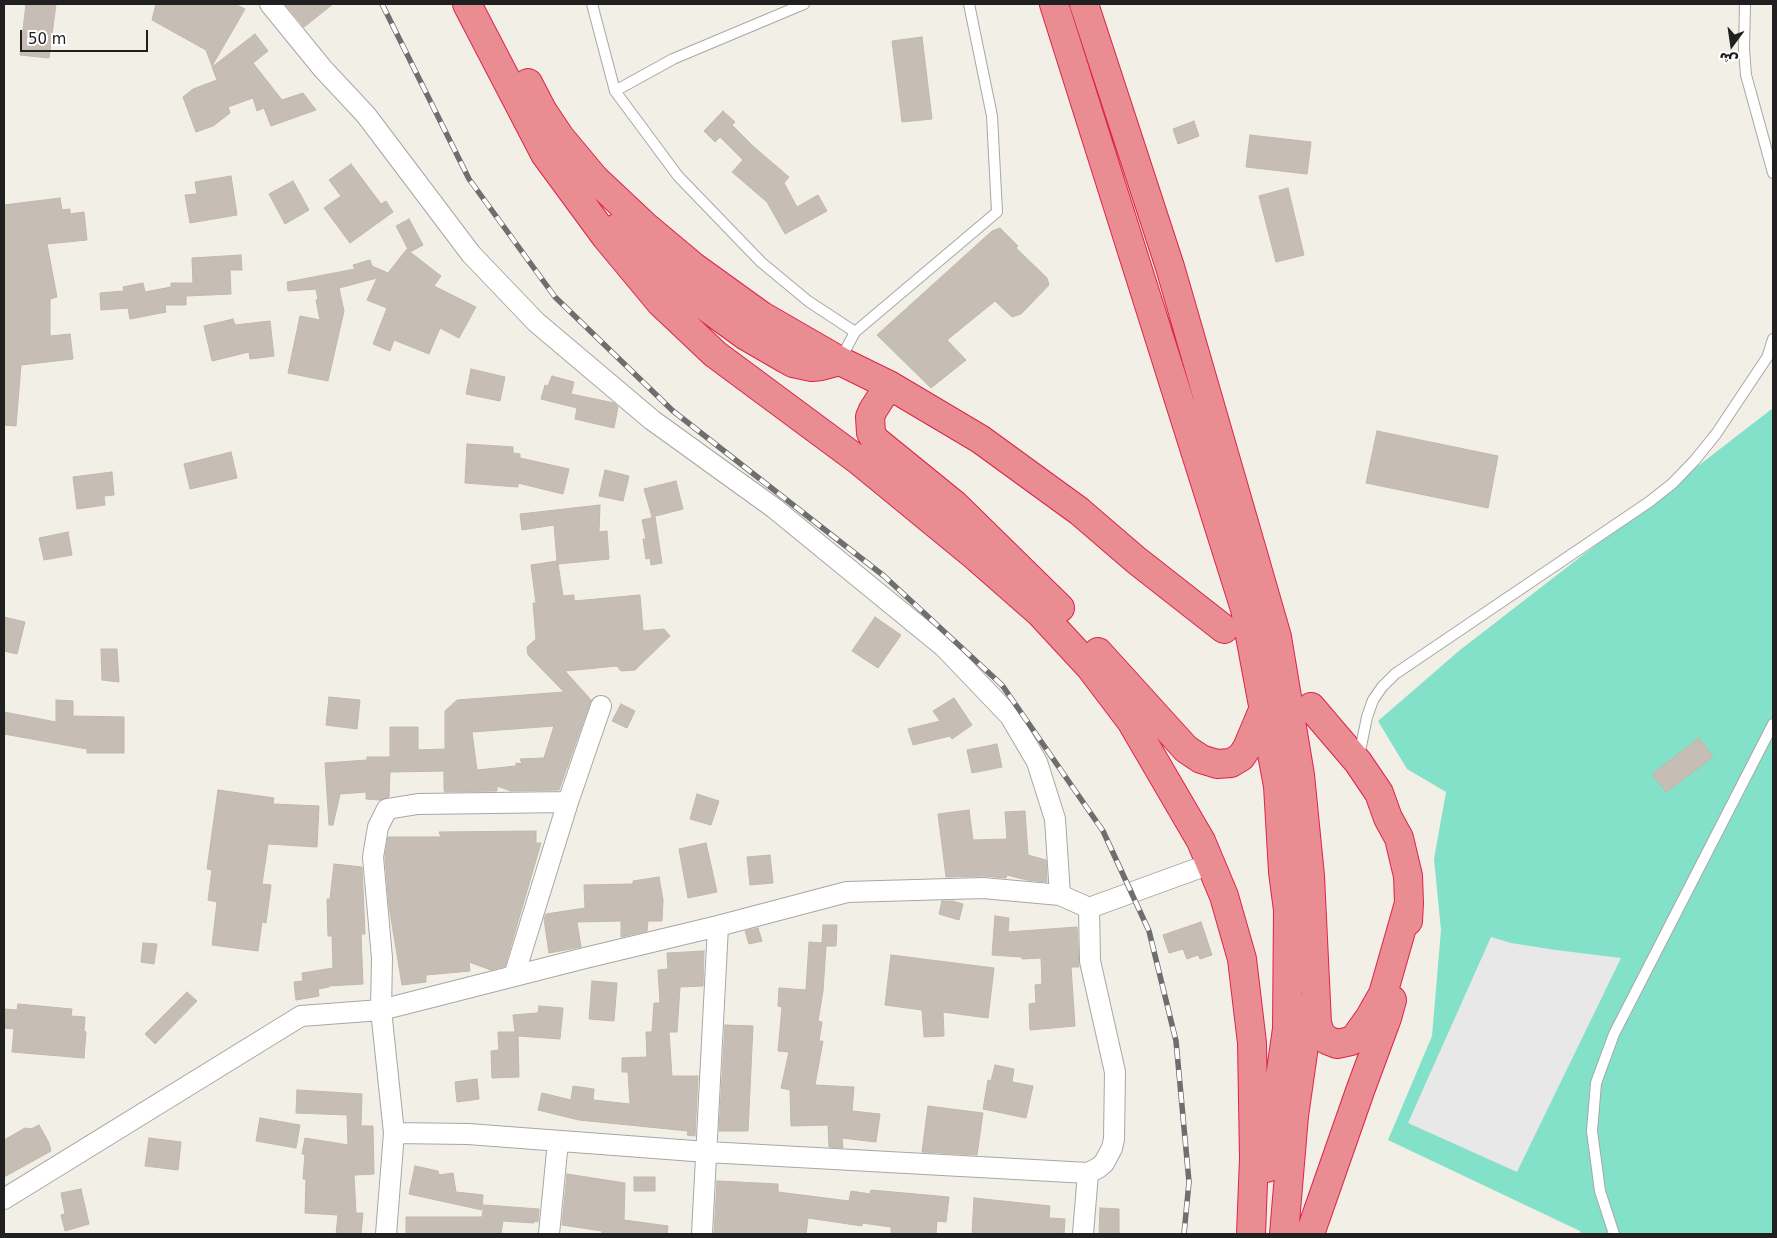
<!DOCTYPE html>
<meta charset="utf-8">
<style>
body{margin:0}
#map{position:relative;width:1777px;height:1238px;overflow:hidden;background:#f1efe6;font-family:"DejaVu Sans","Noto Naskh Arabic",sans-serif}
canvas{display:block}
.frame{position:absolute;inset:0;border:5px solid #202020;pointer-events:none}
.north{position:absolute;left:1707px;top:20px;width:50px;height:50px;-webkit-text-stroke:4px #fff;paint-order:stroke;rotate:194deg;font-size:14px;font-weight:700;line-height:20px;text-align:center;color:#202020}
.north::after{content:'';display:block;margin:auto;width:18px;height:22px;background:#202020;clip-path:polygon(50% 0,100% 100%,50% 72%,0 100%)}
.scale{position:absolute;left:20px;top:30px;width:128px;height:22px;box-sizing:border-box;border:2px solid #202020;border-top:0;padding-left:6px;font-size:15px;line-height:18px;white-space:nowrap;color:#202020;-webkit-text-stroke:4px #fff;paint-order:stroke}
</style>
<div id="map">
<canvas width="1777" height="1238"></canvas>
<div class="frame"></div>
<div class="north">ش</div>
<div class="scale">50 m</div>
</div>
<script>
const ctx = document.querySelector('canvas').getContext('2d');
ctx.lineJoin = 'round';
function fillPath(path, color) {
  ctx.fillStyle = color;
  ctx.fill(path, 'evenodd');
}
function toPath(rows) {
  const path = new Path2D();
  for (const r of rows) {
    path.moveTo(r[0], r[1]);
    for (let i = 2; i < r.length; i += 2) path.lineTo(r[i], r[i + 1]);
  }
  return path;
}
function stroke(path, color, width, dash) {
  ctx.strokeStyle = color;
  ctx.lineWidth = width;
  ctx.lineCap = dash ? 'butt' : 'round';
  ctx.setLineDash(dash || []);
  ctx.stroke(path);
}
const pitch = toPath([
 [1773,408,1773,1234,1581,1234,1580,1231,1388,1140,1432,1036,1441,930,1434,859,1446,792,1407,769,1378,721,1460,650]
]);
const parking = toPath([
 [1491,937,1511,943,1556,950,1621,958,1517,1172,1408,1123]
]);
const building = toPath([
 [26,4,56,4,49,58,20,55,26,4],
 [156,4,235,4,245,9,212,66,206,50,152,20,156,4],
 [285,4,333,4,304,27,285,4],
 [255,34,268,51,253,63,282,100,303,93,316,110,271,126,264,108,257,111,253,98,228,107,230,113,213,126,196,132,183,97,193,89,217,80,212,67,255,34],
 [922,37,932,119,902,122,892,41,922,37],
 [723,111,735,122,732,125,754,147,789,177,784,183,797,207,818,195,827,211,785,234,767,202,732,172,743,160,720,137,715,142,704,131,723,111],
 [1194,121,1199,136,1178,144,1173,129,1194,121],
 [1250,135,1311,142,1307,174,1246,167,1250,135],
 [351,164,381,204,386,201,393,212,350,243,324,208,341,196,329,180,351,164],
 [231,176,237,215,190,223,185,195,197,194,195,182,231,176],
 [293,181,309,210,285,224,269,194,293,181],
 [1288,188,1304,255,1276,262,1259,196,1288,188],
 [60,198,62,210,70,209,70,214,84,212,87,240,47,244,57,297,50,299,50,336,70,334,73,359,21,365,16,426,4,425,4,205,60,198],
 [409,219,423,245,410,252,441,276,434,286,476,307,459,338,440,328,429,354,394,340,390,351,373,344,387,308,367,300,377,278,339,288,344,311,328,381,288,373,300,316,320,320,316,300,318,299,316,289,288,291,287,282,355,269,353,265,370,260,372,266,388,273,407,249,409,251,396,226,409,219],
 [1000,228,1018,246,1016,248,1047,278,1049,285,1021,314,1012,317,995,301,947,340,966,360,931,388,877,335,992,231,1000,228],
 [241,255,242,270,230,270,231,294,186,296,186,305,165,305,166,312,130,319,128,308,101,310,100,293,124,291,123,287,143,283,145,292,171,287,171,283,193,283,192,258,241,255],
 [233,319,235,325,270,321,274,356,250,359,249,352,212,361,204,326,233,319],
 [471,369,505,377,500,401,466,394,471,369],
 [552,376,574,382,571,394,614,403,618,407,614,428,575,419,577,408,541,399,545,385,548,386,552,376],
 [1377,431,1498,456,1488,508,1366,483,1377,431],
 [467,444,513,447,513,453,520,454,520,458,569,469,563,494,518,483,518,487,465,483,467,444],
 [231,452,237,478,190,489,184,464,231,452],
 [605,470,629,476,623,501,599,496,605,470],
 [112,472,114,495,104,496,105,505,77,509,73,477,112,472],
 [676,481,683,509,652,517,644,489,676,481],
 [600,505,599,532,607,531,609,559,558,564,563,596,574,595,574,601,640,595,643,631,664,629,670,636,635,670,621,671,617,666,565,671,591,700,559,790,511,791,497,786,497,791,445,792,444,790,444,771,390,772,389,797,380,800,366,799,366,792,340,794,333,825,329,825,325,763,367,760,367,757,390,757,390,727,418,727,418,750,445,749,445,711,457,700,564,692,528,655,527,647,536,639,533,603,536,603,531,565,557,561,554,525,522,530,520,514,600,505],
 [554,726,544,758,520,759,522,764,516,763,516,766,477,770,472,732,554,726],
 [655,517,662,563,651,565,650,558,646,559,643,539,646,539,642,520,655,517],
 [68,532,72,555,44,560,39,538,68,532],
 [4,617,25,622,17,654,4,651,4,617],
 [875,617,901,635,878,668,852,651,875,617],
 [101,649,117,649,119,682,102,680,101,649],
 [329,697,360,700,357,729,326,725,329,697],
 [954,698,972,725,952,739,950,736,913,745,908,729,940,721,933,711,954,698],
 [56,700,73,701,73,716,124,717,124,753,87,753,87,749,4,734,4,712,56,722,56,700],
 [621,704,635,711,627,728,612,721,621,704],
 [1699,738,1713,757,1666,792,1652,774,1699,738],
 [997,744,1002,767,972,773,967,750,997,744],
 [218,790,274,798,273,804,319,806,317,847,268,844,262,884,271,885,266,923,262,922,258,951,212,945,217,902,208,900,212,870,207,869,218,790],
 [697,794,719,801,711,825,690,819,697,794],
 [969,810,973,840,1007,839,1005,812,1025,811,1028,855,1046,860,1047,882,1027,880,1007,875,1006,878,983,876,946,877,938,814,969,810],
 [536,831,536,843,541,843,505,966,491,970,469,962,470,971,426,975,426,982,402,985,389,906,385,857,388,837,441,837,439,832,536,831],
 [706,843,717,892,688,898,679,849,706,843],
 [770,855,773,883,750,885,747,857,770,855],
 [334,864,362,867,365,934,361,934,363,984,329,986,329,987,318,989,319,996,296,1000,294,982,303,981,302,973,333,968,332,936,328,936,327,899,330,899,334,864],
 [659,877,663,900,662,921,648,921,647,931,621,937,621,921,577,922,581,947,549,953,544,919,546,914,585,908,584,885,633,884,633,881,659,877],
 [942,901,953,901,963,904,959,920,939,914,942,901],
 [995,916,1009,918,1008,932,1077,927,1079,967,1071,967,1075,1026,1030,1030,1029,1004,1036,1003,1035,985,1042,984,1041,958,1022,959,1022,957,992,955,995,916],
 [1201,922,1212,955,1200,959,1198,955,1187,959,1183,949,1169,953,1163,935,1201,922],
 [823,925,837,925,836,946,826,946,823,991,818,1021,822,1022,819,1041,823,1041,815,1085,854,1087,852,1111,880,1114,876,1142,842,1138,843,1148,829,1147,828,1125,791,1126,790,1090,781,1088,789,1052,778,1051,782,1007,778,1006,779,988,806,990,809,942,822,943,823,925],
 [758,928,762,941,749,944,745,931,758,928],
 [143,943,157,944,154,964,141,962,143,943],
 [704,951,703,986,680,987,677,1032,669,1032,672,1076,698,1076,695,1136,687,1135,688,1131,579,1120,538,1110,542,1093,571,1100,573,1086,594,1089,593,1100,630,1104,628,1072,622,1072,622,1058,647,1057,646,1032,652,1032,654,1003,660,1003,658,970,668,969,667,953,704,951],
 [891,955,994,968,988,1018,943,1012,944,1036,924,1037,922,1010,885,1005,891,955],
 [592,981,617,983,614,1021,589,1019,592,981],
 [187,992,197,1001,155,1044,145,1034,187,992],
 [18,1004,72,1009,71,1016,85,1017,84,1031,86,1032,84,1058,12,1052,14,1029,4,1028,4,1009,17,1010,18,1004],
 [539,1006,563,1008,560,1039,518,1036,519,1077,492,1078,491,1051,499,1050,498,1032,515,1032,513,1015,538,1013,539,1006],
 [725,1025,753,1026,748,1131,719,1131,725,1025],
 [995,1065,1014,1069,1012,1082,1033,1086,1026,1118,983,1109,988,1080,991,1081,995,1065],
 [477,1079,479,1099,457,1102,455,1082,477,1079],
 [297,1090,362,1094,361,1126,373,1126,374,1174,354,1175,356,1213,363,1213,361,1234,336,1234,338,1215,305,1213,306,1179,303,1179,305,1154,302,1154,305,1138,348,1145,347,1115,296,1113,297,1090],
 [928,1106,983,1113,977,1155,922,1152,928,1106],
 [260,1118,300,1125,296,1148,256,1141,260,1118],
 [39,1125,49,1143,51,1151,4,1177,4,1140,25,1128,31,1129,39,1125],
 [149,1138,181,1142,178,1170,145,1166,149,1138],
 [415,1166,438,1171,439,1175,453,1173,456,1192,483,1195,482,1210,409,1194,415,1166],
 [567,1174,625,1183,624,1220,668,1226,667,1234,601,1234,602,1231,562,1225,567,1174],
 [634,1177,655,1177,655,1191,634,1191,634,1177],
 [717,1181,778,1184,778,1192,849,1201,851,1191,870,1194,871,1190,949,1197,946,1222,937,1221,936,1234,891,1234,891,1227,862,1223,862,1226,808,1218,806,1234,714,1234,717,1181],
 [81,1189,89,1224,65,1231,61,1215,65,1214,61,1193,81,1189],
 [974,1198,1050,1206,1049,1218,1065,1219,1064,1234,972,1234,974,1198],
 [484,1205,539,1209,538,1222,534,1221,534,1223,503,1221,501,1234,406,1234,406,1217,482,1217,484,1205],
 [1100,1208,1119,1209,1119,1234,1099,1234,1100,1208]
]);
const lane = toPath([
 [592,4,615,91,678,176,761,262,808,301,855,332],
 [1745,4,1744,49,1746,75,1773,173],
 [615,91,673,59,804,4],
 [1768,355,1773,339],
 [840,360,855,332,997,212,992,116,969,4],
 [1359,756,1367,717,1373,700,1382,687,1395,674,1649,502,1673,483,1695,460,1716,434,1768,356,1773,351],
 [1614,1234,1600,1191,1592,1131,1596,1083,1614,1034,1773,724]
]);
const street = toPath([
 [270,4,323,69,366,115,471,254,536,322,652,420,774,508,944,647,1010,716,1037,762,1055,819,1060,895],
 [514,976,568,802,601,706],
 [394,1133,468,1134,707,1152,1088,1173,1098,1168,1104,1163,1112,1148,1114,1139,1115,1072,1090,961,1089,908],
 [4,1199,301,1016,381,1010,585,958,718,926,847,892,983,888,1060,895,1089,908,1210,864],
 [386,1234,394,1133,381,1010,382,958,373,857,378,827,387,809,418,804,568,802],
 [549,1234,558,1141],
 [702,1234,718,926],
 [1083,1234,1088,1173]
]);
const highway = toPath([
 [467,4,545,154,606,237,660,302,715,354,858,460,975,556,1040,613,1090,667,1131,721,1201,841,1224,896,1242,959,1252,1043,1254,1158,1251,1234],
 [1054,4,1245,609,1278,786,1283,872,1288,910,1287,1029,1267,1168],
 [1084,4,1170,267,1277,637,1300,775,1310,876,1317,1023,1320,1033,1327,1040,1337,1044,1351,1041,1355,1038,1370,1017,1383,994,1409,903],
 [528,83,542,110,560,137,595,179,645,226,694,267,762,316,840,361,889,385,980,439,1079,511,1136,560,1224,629],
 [617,228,655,263,702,304,746,336,784,358,793,363,812,367,821,366,840,361],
 [889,385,873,410,870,417,871,433,875,440,955,505,1060,608],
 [1098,652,1186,749,1201,759,1217,764,1231,763,1241,757,1247,748,1263,710],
 [1311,707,1358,762,1379,793,1388,818,1399,838,1408,876,1409,903,1408,921],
 [1284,1234,1294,1116,1306,1032,1307,1007],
 [1310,1234,1360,1091,1387,1018,1392,1000]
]);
const rail = toPath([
 [382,4,469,179,555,297,673,411,884,576,1002,685,1103,831,1149,931,1176,1041,1189,1182,1184,1234]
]);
fillPath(pitch, '#83e1c9');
fillPath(parking, '#e8e8e8');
fillPath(building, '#c6beb5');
stroke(building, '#c3b7a8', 1);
stroke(lane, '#a7a7a7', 12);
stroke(street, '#a7a7a7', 22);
stroke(highway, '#df234b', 30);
stroke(lane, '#fff', 10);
stroke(street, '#fff', 20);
stroke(highway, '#e98d92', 28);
stroke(rail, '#6e6e6e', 5.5);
stroke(rail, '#fff', 4, [11]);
</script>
